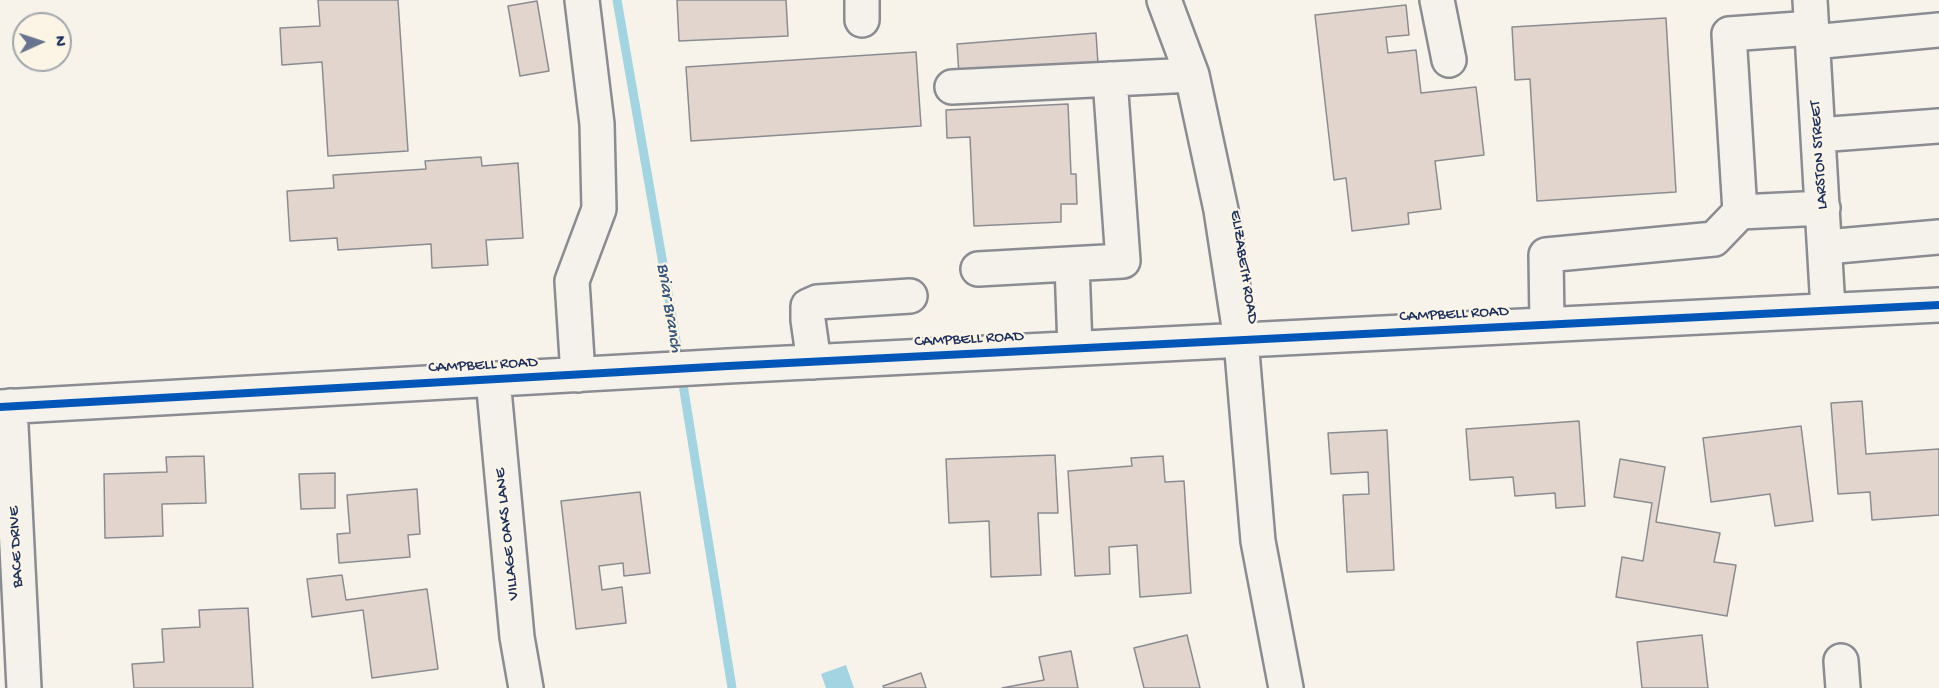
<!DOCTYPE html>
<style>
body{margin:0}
#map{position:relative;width:1939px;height:688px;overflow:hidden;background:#f7f3ea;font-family:"Gochi Hand",sans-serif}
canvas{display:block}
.north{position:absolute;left:12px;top:12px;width:60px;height:60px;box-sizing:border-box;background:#fcf5e5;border:2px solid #a2a6af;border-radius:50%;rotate:87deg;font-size:16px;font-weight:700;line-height:24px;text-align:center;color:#1b2f5e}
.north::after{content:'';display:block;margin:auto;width:21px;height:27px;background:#68748f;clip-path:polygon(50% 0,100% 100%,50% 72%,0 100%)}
</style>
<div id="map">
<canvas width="1939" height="688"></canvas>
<div class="north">N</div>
</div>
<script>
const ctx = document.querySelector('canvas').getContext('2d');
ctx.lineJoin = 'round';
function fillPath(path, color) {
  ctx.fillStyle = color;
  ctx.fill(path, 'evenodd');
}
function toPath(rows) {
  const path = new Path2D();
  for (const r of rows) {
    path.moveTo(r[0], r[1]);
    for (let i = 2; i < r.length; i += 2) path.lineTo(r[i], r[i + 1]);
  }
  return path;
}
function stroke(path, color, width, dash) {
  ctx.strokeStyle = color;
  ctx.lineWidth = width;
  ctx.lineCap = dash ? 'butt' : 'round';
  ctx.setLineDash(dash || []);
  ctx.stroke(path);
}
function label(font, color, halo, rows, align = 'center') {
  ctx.font = font + ' "Gochi Hand",sans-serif';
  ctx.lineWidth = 4.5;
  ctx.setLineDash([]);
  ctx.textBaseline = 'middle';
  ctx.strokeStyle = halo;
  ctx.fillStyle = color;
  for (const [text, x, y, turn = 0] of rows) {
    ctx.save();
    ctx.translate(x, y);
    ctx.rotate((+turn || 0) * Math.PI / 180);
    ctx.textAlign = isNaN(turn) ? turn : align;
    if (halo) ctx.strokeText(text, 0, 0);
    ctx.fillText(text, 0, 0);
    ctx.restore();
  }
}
const water = toPath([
 [846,665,854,688,826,688,821,674]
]);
const stream = toPath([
 [617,0,671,310,732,688]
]);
const building = toPath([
 [318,0,398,0,408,151,328,156,322,62,282,65,280,28,320,26,318,0],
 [677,0,786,0,788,36,679,41,677,0],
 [537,1,549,71,520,76,508,6,537,1],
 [1406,5,1409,35,1386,37,1388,53,1416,50,1421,93,1476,87,1484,155,1435,161,1441,209,1408,213,1409,224,1352,231,1346,178,1334,180,1315,15,1406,5],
 [1666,18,1676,192,1537,201,1530,79,1515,80,1512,27,1666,18],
 [1096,33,1098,64,959,75,957,44,1096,33],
 [916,52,921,126,691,141,686,67,916,52],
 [1068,104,1071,174,1076,174,1077,204,1061,204,1061,222,974,226,970,137,947,138,946,110,1068,104],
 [481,157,482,166,518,163,523,238,486,240,488,265,432,268,431,244,338,250,337,238,290,241,287,191,334,188,333,175,426,169,425,161,481,157],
 [1862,401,1866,454,1939,449,1939,515,1872,520,1870,492,1838,494,1831,403,1862,401],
 [1579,421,1585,506,1556,508,1555,493,1515,496,1513,477,1470,480,1466,429,1579,421],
 [1801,426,1813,521,1775,526,1770,494,1711,502,1703,438,1801,426],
 [1387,430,1394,570,1347,572,1343,495,1369,494,1368,472,1331,474,1328,433,1387,430],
 [1055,455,1058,513,1038,513,1041,575,991,577,989,521,949,523,946,459,1055,455],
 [204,456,206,503,162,504,163,536,105,538,104,474,167,472,166,457,204,456],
 [1163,456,1165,482,1184,481,1191,593,1140,597,1137,545,1109,547,1110,574,1075,576,1068,471,1132,466,1131,458,1163,456],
 [1620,459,1665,467,1656,522,1720,533,1714,562,1736,565,1727,616,1616,597,1622,557,1643,561,1652,503,1614,497,1620,459],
 [335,473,335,508,301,509,299,474,335,473],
 [417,489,420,534,408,535,410,557,339,563,337,534,350,533,347,495,417,489],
 [640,492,650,573,624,576,623,563,599,566,602,590,622,587,626,623,576,629,561,501,640,492],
 [342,575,346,600,427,589,438,669,372,678,363,610,312,617,307,579,342,575],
 [248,608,253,688,134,688,132,664,164,662,162,629,200,627,199,610,248,608],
 [1187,635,1200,688,1144,688,1134,648,1187,635],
 [1702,635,1708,688,1642,688,1637,642,1702,635],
 [1071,651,1078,688,1002,688,1044,680,1039,657,1071,651],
 [921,673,926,688,884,688,883,686,921,673]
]);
const minor = toPath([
 [1164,0,1192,75,1221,210,1241,340,1258,541,1286,688],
 [1437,0,1449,60],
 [1810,0,1828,309],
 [862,20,862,0],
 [1813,42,1939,30],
 [952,87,1192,75],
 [1818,135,1939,126],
 [1740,212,1729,34,1812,28],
 [1826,247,1939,237],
 [1072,264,1075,348],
 [978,269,1123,261,1110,79],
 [1547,324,1546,255,1714,239,1740,212,1823,208],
 [814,362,808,320,808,306,817,302,910,296],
 [578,375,572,281,599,209,597,124,582,0],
 [493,379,517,637,526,688],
 [10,406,24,688],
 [0,407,728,366,1939,305],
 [1841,661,1843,688]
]);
const cycleway = toPath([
 [0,407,728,366,1939,305]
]);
const streetNames = [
 ["LARSTON STREET",1820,155,-94],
 ["ELIZABETH ROAD",1243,267,81],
 ["CAMPBELL ROAD",1454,315,-3],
 ["CAMPBELL ROAD",969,340,-3],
 ["CAMPBELL ROAD",483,366,-3],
 ["VILLAGE OAKS LANE",508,534,-96],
 ["BACE DRIVE",17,547,-93]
];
const waterNames = [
 ["Briar Branch",668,308,81]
];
fillPath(water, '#a2d4e1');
stroke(stream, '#a2d4e1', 9);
fillPath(building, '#e2d5ce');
stroke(building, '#8a8c91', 1.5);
stroke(minor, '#8a8c91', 38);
stroke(minor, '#f5f2ec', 33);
stroke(cycleway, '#0057b8', 8);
label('16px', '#1b2f5e', '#fcf5e5', streetNames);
label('italic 18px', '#34557e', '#fcf5e5', waterNames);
</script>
